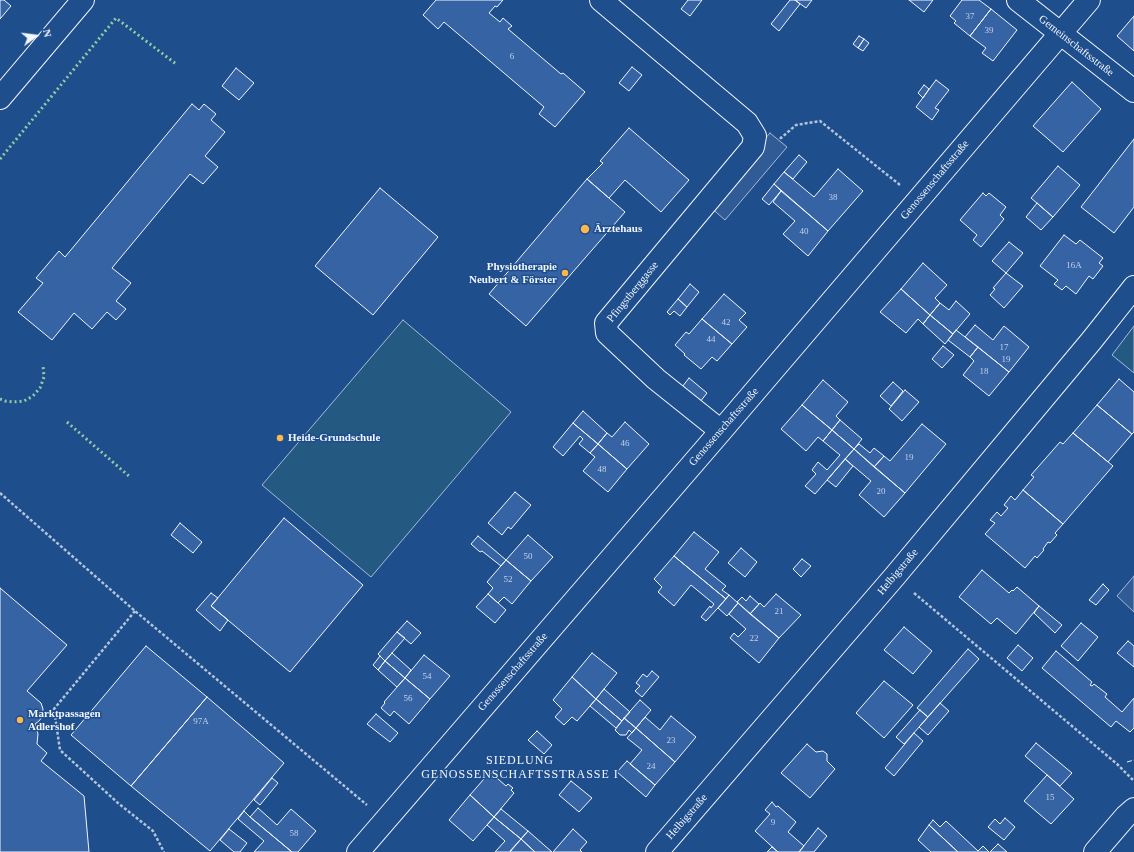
<!DOCTYPE html>
<meta charset="utf-8">
<style>
body{margin:0}
#map{position:relative;width:1134px;height:852px;overflow:hidden;background:#1f4e8c;font-family:Georgia,serif}
canvas{display:block}
.north{position:absolute;left:16px;top:16px;width:40px;height:40px;-webkit-text-stroke:3px #1f4e8c;paint-order:stroke;rotate:76deg;font-size:11px;font-weight:700;line-height:16px;text-align:center;color:#f2f6ff}
.north::after{content:'';display:block;margin:auto;width:14px;height:18px;background:#f2f6ff;clip-path:polygon(50% 0,100% 100%,50% 72%,0 100%)}
</style>
<div id="map">
<canvas width="1134" height="852"></canvas>
<div class="north">N</div>
</div>
<script>
const ctx = document.querySelector('canvas').getContext('2d');
ctx.lineJoin = 'round';
function fillPath(path, color) {
  ctx.fillStyle = color;
  ctx.fill(path, 'evenodd');
}
function toPath(rows) {
  const path = new Path2D();
  for (const r of rows) {
    path.moveTo(r[0], r[1]);
    for (let i = 2; i < r.length; i += 2) path.lineTo(r[i], r[i + 1]);
  }
  return path;
}
function stroke(path, color, width, dash) {
  ctx.strokeStyle = color;
  ctx.lineWidth = width;
  ctx.lineCap = dash ? 'butt' : 'round';
  ctx.setLineDash(dash || []);
  ctx.stroke(path);
}
function label(font, color, halo, rows, align = 'center') {
  ctx.font = font + ' Georgia,serif';
  ctx.lineWidth = 3;
  ctx.setLineDash([]);
  ctx.textBaseline = 'middle';
  ctx.strokeStyle = halo;
  ctx.fillStyle = color;
  for (const [text, x, y, turn = 0] of rows) {
    ctx.save();
    ctx.translate(x, y);
    ctx.rotate((+turn || 0) * Math.PI / 180);
    ctx.textAlign = isNaN(turn) ? turn : align;
    if (halo) ctx.strokeText(text, 0, 0);
    ctx.fillText(text, 0, 0);
    ctx.restore();
  }
}
const green = toPath([
 [403,320,511,412,371,577,262,485,403,320],
 [1134,326,1134,373,1112,355,1134,326]
]);
const parking = toPath([
 [770,133,787,147,725,220,708,205,770,133],
 [1134,576,1134,612,1117,596,1134,576]
]);
const building = toPath([
 [0,0,4,0,11,6,0,19,0,0],
 [436,0,503,0,497,7,495,6,489,13,500,22,503,18,512,26,508,29,561,74,563,73,585,92,555,127,539,114,544,107,444,22,438,29,423,15,436,0],
 [688,0,702,0,690,16,681,9,688,0],
 [790,0,795,0,800,4,779,31,771,24,790,0],
 [795,0,812,0,806,8,795,0],
 [909,0,933,0,924,12,909,0],
 [962,0,979,0,991,9,970,36,954,23,956,21,950,16,962,0],
 [991,9,1017,30,993,61,982,53,986,48,970,36,991,9],
 [1134,16,1134,51,1117,36,1134,16],
 [859,36,864,39,858,48,853,44,859,36],
 [864,39,869,43,863,51,858,48,864,39],
 [632,67,642,75,629,91,619,83,632,67],
 [236,68,254,83,239,100,222,86,236,68],
 [936,80,949,90,935,108,939,110,932,120,916,107,936,80],
 [1072,82,1101,109,1063,152,1033,126,1072,82],
 [924,85,929,89,923,98,918,93,924,85],
 [192,104,199,110,204,104,216,114,211,120,225,132,205,156,218,167,203,184,190,174,112,268,131,283,116,301,126,309,116,320,107,312,92,329,74,313,52,340,18,312,43,283,36,278,59,251,65,257,192,104],
 [629,128,689,180,661,212,625,180,609,198,587,179,603,163,600,161,629,128],
 [1134,139,1134,207,1114,233,1081,207,1134,139],
 [799,155,807,162,793,179,784,172,799,155],
 [1058,166,1080,185,1053,217,1031,198,1058,166],
 [838,169,863,191,828,231,774,184,784,172,814,197,838,169],
 [587,179,625,212,526,326,489,294,587,179],
 [774,184,781,191,769,205,762,199,774,184],
 [380,188,438,237,373,315,315,266,380,188],
 [781,191,828,231,808,256,783,234,795,221,773,202,781,191],
 [983,193,986,196,989,193,1006,207,1000,215,1004,219,981,247,973,240,977,235,960,220,983,193],
 [1037,203,1053,217,1041,230,1026,217,1037,203],
 [1064,235,1076,244,1080,240,1103,258,1099,263,1103,266,1093,279,1089,276,1076,294,1066,286,1062,290,1054,284,1058,280,1040,266,1064,235],
 [1009,242,1023,253,1006,273,992,261,1009,242],
 [923,263,947,285,935,298,940,303,930,315,901,289,923,263],
 [1006,273,1023,286,1004,308,990,295,995,289,993,288,1006,273],
 [690,284,699,292,687,307,678,299,690,284],
 [901,289,930,315,923,324,918,319,906,333,880,312,901,289],
 [724,294,746,313,739,320,747,327,732,344,702,319,724,294],
 [678,299,687,307,680,316,674,311,670,315,667,312,678,299],
 [956,301,970,314,953,334,930,315,940,303,949,310,956,301],
 [930,315,953,334,945,344,923,324,930,315],
 [702,319,732,344,717,361,712,357,701,369,684,355,685,354,675,345,686,332,689,334,702,319],
 [975,325,993,340,1004,326,1029,347,1009,372,965,337,975,325],
 [956,330,978,347,970,357,948,340,956,330],
 [943,346,954,355,942,368,932,359,943,346],
 [978,347,1009,372,989,396,963,375,974,361,970,357,978,347],
 [689,378,707,393,700,402,682,387,689,378],
 [1119,379,1134,392,1134,432,1132,434,1097,405,1119,379],
 [823,380,848,402,836,416,840,420,832,430,802,405,823,380],
 [893,382,903,391,891,406,880,396,893,382],
 [905,390,919,402,902,421,889,409,905,390],
 [802,405,832,430,823,441,818,437,806,451,781,429,802,405],
 [1097,405,1132,434,1108,462,1073,433,1097,405],
 [583,411,607,433,598,444,573,423,583,411],
 [840,420,862,439,854,449,832,430,840,420],
 [625,422,649,444,627,469,598,444,607,433,612,437,625,422],
 [573,423,598,444,590,453,579,444,583,439,580,436,563,456,553,447,573,423],
 [922,424,946,444,905,493,874,467,884,456,890,461,922,424],
 [832,430,854,449,815,494,805,486,816,474,812,470,818,462,827,470,840,455,823,441,832,430],
 [1073,433,1113,466,1063,524,1023,490,1034,477,1031,475,1060,442,1063,444,1073,433],
 [598,444,627,469,608,492,583,471,595,457,590,453,598,444],
 [859,444,870,453,874,448,884,456,874,467,854,449,859,444],
 [854,449,905,493,884,517,859,495,871,481,845,459,854,449],
 [845,459,853,466,836,487,827,480,845,459],
 [1023,490,1063,524,1055,533,1057,535,1050,543,1048,542,1043,549,1044,550,1037,558,1035,556,1025,568,985,534,995,523,990,520,997,512,1001,516,1008,508,1004,505,1011,496,1015,500,1023,490],
 [515,492,531,505,511,529,508,527,502,535,488,523,515,492],
 [284,518,363,585,290,672,211,606,284,518],
 [180,523,202,542,193,553,171,535,180,523],
 [694,532,719,552,705,569,726,586,722,590,729,595,726,599,674,556,694,532],
 [528,535,553,557,531,581,506,560,528,535],
 [478,536,506,560,501,566,482,551,480,552,471,544,478,536],
 [741,548,757,562,745,577,728,563,741,548],
 [674,556,726,599,706,621,701,617,710,606,711,608,714,604,691,585,674,606,658,592,662,587,654,579,674,556],
 [802,559,811,566,801,577,793,569,802,559],
 [506,560,531,581,512,604,504,597,498,603,488,594,493,588,487,582,506,560],
 [982,570,1009,593,1012,590,1013,591,1017,587,1039,606,1016,634,997,618,991,624,959,597,982,570],
 [1103,584,1109,590,1096,605,1089,600,1103,584],
 [0,588,67,645,27,691,41,703,43,709,42,717,39,721,35,724,38,734,37,744,47,753,41,761,84,796,89,852,0,852,0,588],
 [211,593,218,598,211,606,228,620,220,631,196,610,211,593],
 [488,594,506,610,495,623,476,607,488,594],
 [776,594,801,615,779,638,750,614,760,603,764,607,776,594],
 [729,595,738,603,727,616,718,608,729,595],
 [750,596,759,604,750,614,737,602,742,597,746,601,750,596],
 [738,603,779,638,759,663,730,638,734,633,738,637,746,629,729,614,738,603],
 [1039,606,1062,625,1055,633,1034,613,1039,606],
 [407,621,421,633,411,644,397,632,407,621],
 [1081,623,1098,637,1078,661,1061,646,1081,623],
 [904,627,932,651,913,674,884,650,904,627],
 [397,632,405,638,385,661,378,654,397,632],
 [1128,641,1134,646,1134,667,1117,653,1128,641],
 [1018,645,1033,658,1022,671,1007,658,1018,645],
 [146,646,207,697,131,786,71,735,146,646],
 [968,649,979,659,928,717,917,708,968,649],
 [1056,651,1092,682,1090,685,1092,686,1094,684,1107,694,1105,697,1122,712,1134,698,1134,728,1130,732,1116,721,1111,727,1042,668,1056,651],
 [392,653,411,670,405,678,385,661,392,653],
 [592,653,617,673,596,699,572,677,592,653],
 [424,655,450,676,430,699,405,678,424,655],
 [380,656,385,661,378,670,373,665,380,656],
 [385,661,405,678,397,687,378,670,385,661],
 [652,671,659,677,642,697,635,691,640,686,636,683,643,674,647,677,652,671],
 [572,677,596,699,577,721,572,717,564,725,555,717,562,709,553,700,572,677],
 [405,678,430,699,409,724,394,711,390,716,381,708,385,703,384,702,405,678],
 [884,681,913,705,884,738,856,713,884,681],
 [604,689,630,712,622,721,596,699,604,689],
 [207,697,284,763,210,851,131,786,207,697],
 [596,699,622,721,616,728,590,706,596,699],
 [640,700,651,710,636,728,624,718,640,700],
 [940,703,949,711,928,735,919,727,940,703],
 [920,710,928,717,904,744,896,737,920,710],
 [376,714,398,733,390,742,367,724,376,714],
 [671,716,696,737,675,762,636,728,645,717,660,730,671,716],
 [624,718,636,728,632,733,629,730,626,735,620,735,615,730,624,718],
 [636,728,675,762,655,785,630,764,642,750,627,738,636,728],
 [537,731,552,745,544,754,528,740,537,731],
 [914,733,923,741,894,776,885,768,914,733],
 [1036,743,1072,773,1060,786,1025,756,1036,743],
 [807,744,816,752,823,751,827,754,827,761,835,769,810,798,781,773,807,744],
 [627,761,655,785,646,797,617,772,627,761],
 [490,772,506,786,508,784,513,788,511,790,514,793,494,817,470,795,490,772],
 [1047,775,1074,799,1051,824,1024,801,1047,775],
 [272,778,278,783,260,805,254,800,272,778],
 [571,781,592,798,579,812,559,795,571,781],
 [470,795,494,817,473,841,449,820,470,795],
 [772,802,776,807,778,806,796,822,788,832,804,846,799,852,778,852,755,831,770,814,765,810,772,802],
 [258,808,277,825,291,809,316,831,298,852,292,852,250,817,258,808],
 [501,809,528,831,521,839,494,817,501,809],
 [244,811,250,817,292,852,254,852,264,841,238,819,244,811],
 [494,817,521,839,510,852,495,852,505,841,487,825,494,817],
 [1005,818,1015,827,1004,840,988,827,995,819,1000,824,1005,818],
 [933,820,940,827,946,821,978,851,983,846,989,852,958,852,929,825,933,820],
 [929,825,958,852,931,852,918,840,929,825],
 [818,828,827,836,814,852,799,852,818,828],
 [229,829,247,843,240,852,234,852,220,840,229,829],
 [573,829,587,842,580,850,582,852,553,852,573,829],
 [528,831,552,852,535,852,521,839,528,831],
 [521,839,535,852,511,852,510,851,521,839],
 [998,844,1007,852,990,852,998,844],
 [772,847,778,852,767,852,772,847]
]);
const path = toPath([
 [780,137,781,138,796,125,820,121,900,185],
 [0,493,135,611,367,805],
 [914,593,1117,764,1134,781],
 [135,611,54,709,60,750,118,803,153,831,164,852]
]);
const minor = toPath([
 [601,0,747,123,755,136,753,147,606,323,607,333,656,379,721,431],
 [1018,0,1134,91],
 [0,98,83,0],
 [358,852,721,431,1089,0],
 [657,852,895,576,1092,340,1134,287],
 [1095,852,1126,816,1134,809]
]);
const hedge = toPath([
 [0,159,116,18,176,64],
 [0,399,5,401,13,402,24,401,33,396,40,388,44,377,43,365],
 [67,422,130,477]
]);
const fence = toPath([
 [1127,762,1134,760]
]);
const markers = [
 [585,229,5,"#ffb74d"],
 [565,273,4,"#ffb74d"],
 [280,438,4,"#ffb74d"],
 [20,720,4,"#ffb74d"]
];
const numberNames = [
 ["37",970,17],
 ["39",989,31],
 ["6",512,57],
 ["38",833,198],
 ["40",804,232],
 ["16A",1074,266],
 ["42",726,323],
 ["44",711,340],
 ["17",1004,348],
 ["19",1006,360],
 ["18",984,372],
 ["46",625,444],
 ["19",909,458],
 ["48",602,470],
 ["20",881,492],
 ["50",528,557],
 ["52",508,580],
 ["21",779,612],
 ["22",754,639],
 ["54",427,677],
 ["56",408,699],
 ["97A",201,722],
 ["23",671,741],
 ["24",651,767],
 ["15",1050,798],
 ["9",773,823],
 ["58",294,834]
];
const streetNames = [
 ["Gemeinschaftsstraße",1076,46,38],
 ["Genossenschaftsstraße",935,180,-50],
 ["Pfingstberggasse",633,292,-51],
 ["Genossenschaftsstraße",724,427,-49],
 ["Helbigstraße",898,572,-50],
 ["Genossenschaftsstraße",513,672,-49],
 ["Helbigstraße",687,817,-49]
];
const poiNames = [
 ["Ärztehaus",594,229],
 ["Physiotherapie",557,267,"right"],
 ["Neubert & Förster",557,280,"right"],
 ["Heide-Grundschule",288,438],
 ["Marktpassagen",28,714],
 ["Adlershof",28,727]
];
const neighbourhoodNames = [
 ["SIEDLUNG",520,761],
 ["GENOSSENSCHAFTSSTRASSE I",520,775]
];
fillPath(green, '#245a82');
stroke(green, '#a8bbd7', 1);
fillPath(parking, '#305b95');
stroke(parking, '#a8bbd7', 1);
fillPath(building, '#3563a3');
stroke(building, '#f2f6ff', 1);
stroke(minor, '#f2f6ff', 24);
stroke(path, '#b3c4dc', 2.5, [3, 2]);
stroke(minor, '#1f4e8c', 22);
stroke(hedge, '#97c8a6', 3, [2, 3]);
stroke(fence, '#f2f6ff', 1, [5, 2]);
for (const [x, y, r, color] of markers) {
  const dot = new Path2D();
  dot.arc(x, y, r, 0, 2 * Math.PI);
  ctx.fillStyle = color;
  ctx.fill(dot);
  stroke(dot, '#1f4e8c', 1.5);
}
label('9px', '#c3d1e8', null, numberNames);
label('11px', '#f2f6ff', '#1f4e8c', streetNames);
label('bold 11px', '#f2f6ff', '#1f4e8c', poiNames, 'left');
ctx.letterSpacing = '1px';
label('12px', '#f2f6ff', '#1f4e8c', neighbourhoodNames);
ctx.letterSpacing = '0px';
</script>
